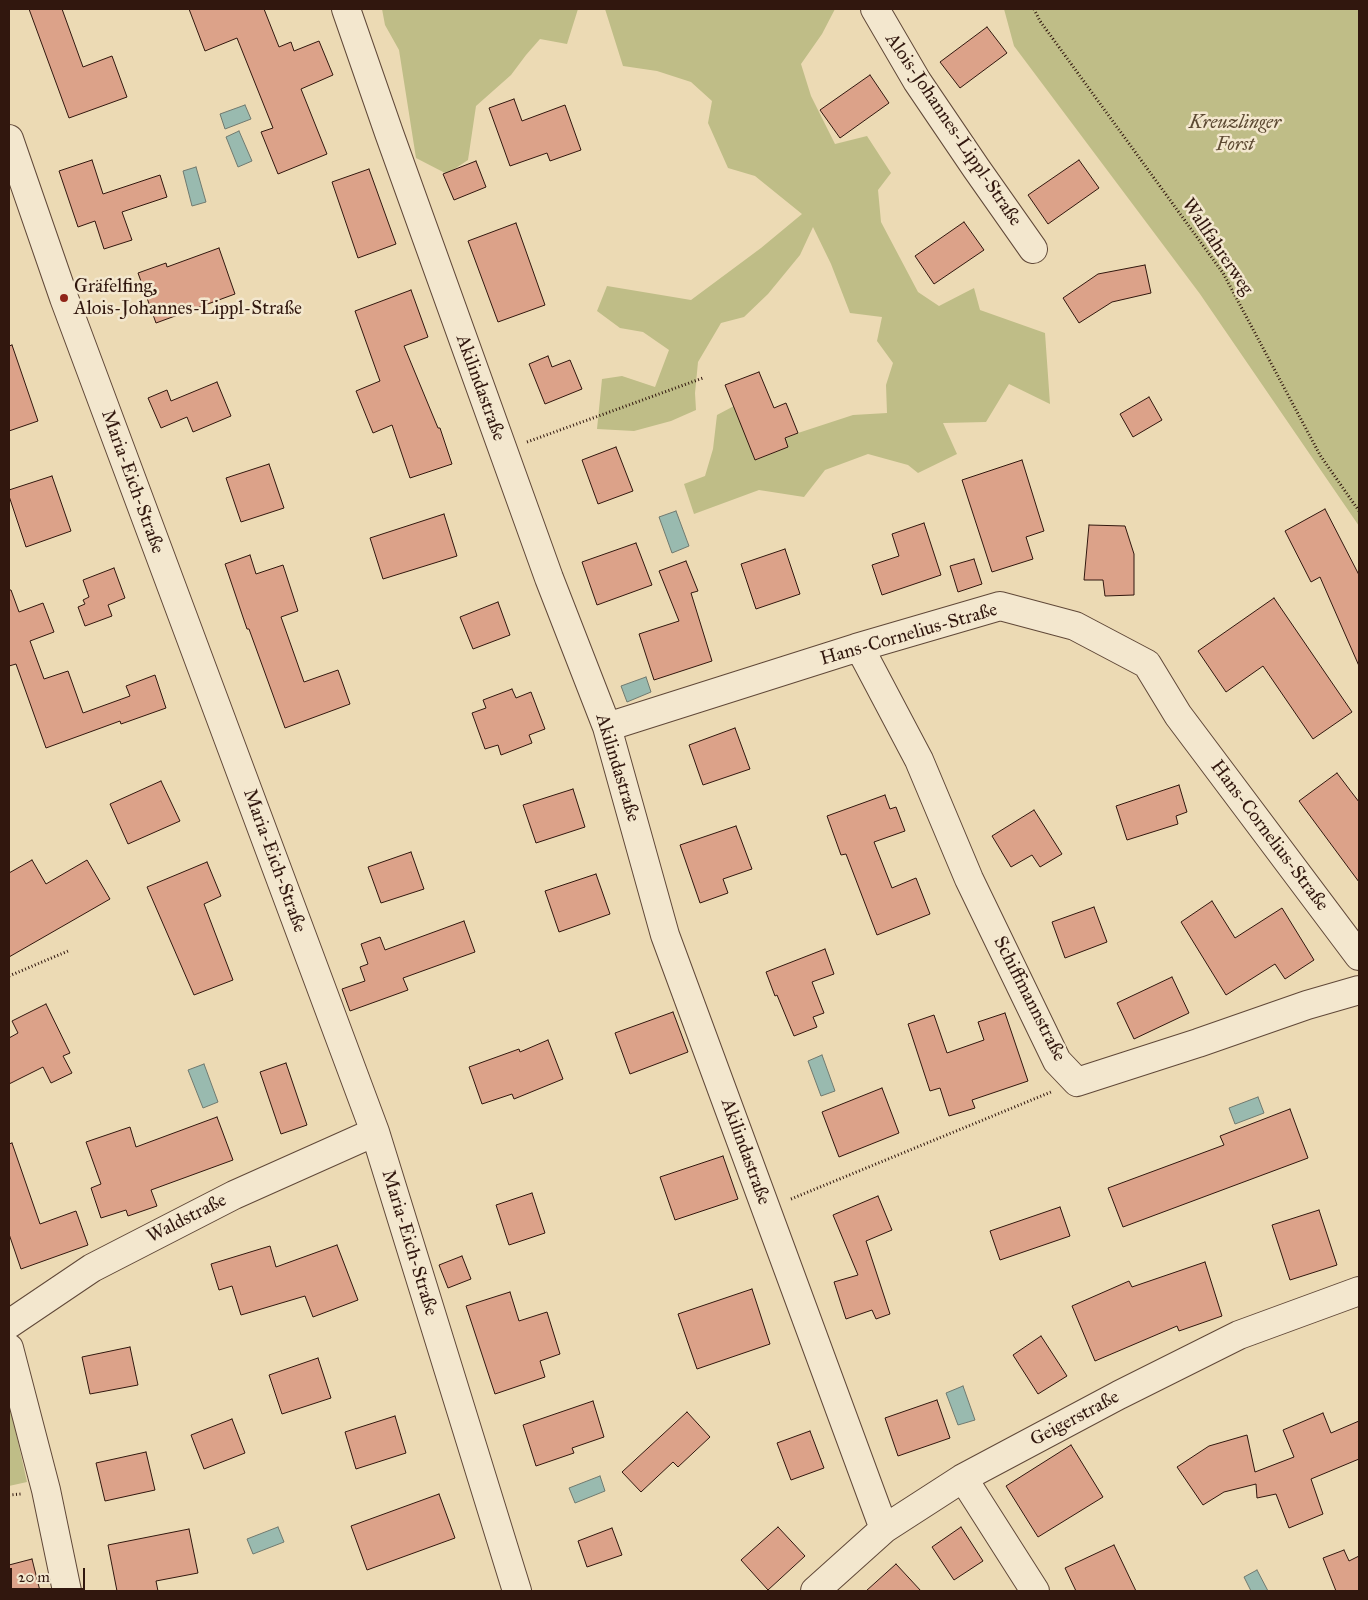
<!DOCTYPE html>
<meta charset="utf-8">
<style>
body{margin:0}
#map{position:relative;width:1368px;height:1600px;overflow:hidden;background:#ecdab4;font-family:"IM FELL Great Primer",serif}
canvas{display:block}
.frame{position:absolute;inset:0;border:10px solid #31170e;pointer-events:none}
.scale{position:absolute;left:10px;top:1568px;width:75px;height:22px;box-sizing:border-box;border:2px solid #31170e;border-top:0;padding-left:6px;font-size:15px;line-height:18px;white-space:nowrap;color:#31170e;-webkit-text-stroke:4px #f3e7ce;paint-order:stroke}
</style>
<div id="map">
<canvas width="1368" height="1600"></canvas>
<div class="frame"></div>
<div class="scale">20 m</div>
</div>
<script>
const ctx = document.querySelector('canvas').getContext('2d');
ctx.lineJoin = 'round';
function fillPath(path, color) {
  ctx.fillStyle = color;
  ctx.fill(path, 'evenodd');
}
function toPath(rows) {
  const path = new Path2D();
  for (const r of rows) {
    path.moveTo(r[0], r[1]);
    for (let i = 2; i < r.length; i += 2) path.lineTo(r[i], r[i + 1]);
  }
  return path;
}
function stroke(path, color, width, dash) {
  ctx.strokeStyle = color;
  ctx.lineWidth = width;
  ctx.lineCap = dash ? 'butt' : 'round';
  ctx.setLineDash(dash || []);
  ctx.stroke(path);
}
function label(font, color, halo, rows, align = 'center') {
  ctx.font = font + ' "IM FELL Great Primer",serif';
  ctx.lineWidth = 5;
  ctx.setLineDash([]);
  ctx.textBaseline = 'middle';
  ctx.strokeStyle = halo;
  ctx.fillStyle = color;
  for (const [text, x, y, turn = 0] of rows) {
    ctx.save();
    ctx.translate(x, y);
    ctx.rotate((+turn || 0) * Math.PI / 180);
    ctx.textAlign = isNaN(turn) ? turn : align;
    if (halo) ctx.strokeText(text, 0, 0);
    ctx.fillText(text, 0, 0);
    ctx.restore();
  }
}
const green = toPath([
 [382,9,578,9,567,44,540,39,526,55,511,75,476,106,468,160,447,174,416,158,399,50,385,25],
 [605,9,835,9,822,34,801,64,811,96,835,144,867,136,891,173,878,190,881,222,918,292,939,306,974,288,980,310,1045,333,1050,404,1009,384,986,422,943,423,957,454,918,473,908,465,868,454,825,470,804,497,759,490,694,514,684,484,705,476,713,449,717,415,734,406,756,460,788,447,785,439,798,433,853,415,887,413,886,385,893,363,877,341,882,317,850,313,831,264,813,227,800,255,768,294,744,317,721,323,698,362,695,393,696,410,671,421,634,431,597,429,602,379,622,376,655,387,669,350,643,332,620,328,597,311,607,286,691,300,761,248,802,214,755,176,728,168,708,123,712,101,691,82,657,71,623,66],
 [1004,9,1359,9,1359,526,1200,294,1014,46],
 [9,1401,27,1482,9,1486]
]);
const water = toPath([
 [245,105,251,119,225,129,220,114,245,105],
 [239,131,252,161,238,167,226,137,239,131],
 [196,167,206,202,192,206,183,171,196,167],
 [676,511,689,546,672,553,659,517,676,511],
 [646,677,651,692,627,702,621,686,646,677],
 [822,1055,835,1091,821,1096,808,1061,822,1055],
 [204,1064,218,1102,203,1108,188,1070,204,1064],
 [1258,1097,1264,1113,1235,1124,1229,1108,1258,1097],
 [963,1386,975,1420,958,1425,946,1393,963,1386],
 [600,1476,605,1491,575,1503,569,1488,600,1476],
 [278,1527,284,1542,253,1554,247,1539,278,1527],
 [1257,1570,1268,1591,1251,1591,1244,1577,1257,1570]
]);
const building = toPath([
 [29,9,62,9,83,67,112,56,127,97,69,118,29,9],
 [189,9,264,9,279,47,291,42,294,51,319,41,333,75,301,89,327,154,278,174,261,132,273,128,237,38,205,51,189,9],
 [987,27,1007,53,960,88,940,62,987,27],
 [870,75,889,103,840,138,820,110,870,75],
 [514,99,522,121,565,105,581,150,550,161,547,153,510,166,489,108,514,99],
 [92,160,103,194,160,175,167,197,122,212,132,240,104,249,95,221,78,227,59,171,92,160],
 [1079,160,1099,188,1048,224,1028,195,1079,160],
 [476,161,486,187,454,200,443,174,476,161],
 [369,169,396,244,358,258,332,182,369,169],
 [964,222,984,250,934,284,915,256,964,222],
 [516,223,545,305,498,322,468,241,516,223],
 [219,248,235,294,156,323,138,273,166,263,167,267,219,248],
 [1145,265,1151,293,1112,302,1079,323,1063,298,1098,274,1145,265],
 [411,290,428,337,404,346,438,428,440,428,452,464,410,478,392,425,373,433,356,391,380,381,355,311,411,290],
 [12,345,38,421,9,431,9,346,12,345],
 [548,356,552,367,570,360,582,389,545,404,529,364,548,356],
 [759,372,774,408,786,403,798,433,785,438,788,447,755,460,725,385,759,372],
 [217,382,231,416,193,432,187,417,161,428,148,398,167,390,171,401,217,382],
 [1149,397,1162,420,1133,437,1120,414,1149,397],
 [616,447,633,491,598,504,582,460,616,447],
 [1022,460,1044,531,1026,537,1033,559,992,572,962,480,1022,460],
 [269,464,284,508,241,522,226,478,269,464],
 [52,476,71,531,26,547,9,496,9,490,52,476],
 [1325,509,1359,575,1359,666,1320,577,1311,582,1285,531,1325,509],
 [444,514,457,556,383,579,370,538,444,514],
 [924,523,941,575,882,595,872,565,899,556,892,534,924,523],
 [1089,525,1125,526,1134,554,1134,595,1105,596,1103,580,1084,580,1089,525],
 [636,543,652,585,597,605,582,562,636,543],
 [785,549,800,594,756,609,741,564,785,549],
 [250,555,256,574,283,565,298,611,281,617,304,682,338,670,350,704,285,728,249,629,247,629,225,564,250,555],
 [974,559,982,584,958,592,950,566,974,559],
 [686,561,698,591,691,593,712,661,654,680,639,634,679,621,659,571,686,561],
 [114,568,125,598,108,605,112,616,85,626,78,607,85,604,83,600,89,597,83,580,114,568],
 [9,590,11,590,19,612,43,603,54,632,30,641,44,679,68,671,83,713,130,696,126,686,155,675,166,708,121,724,120,721,46,748,16,664,9,666,9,590],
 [1274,598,1352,712,1313,739,1263,666,1226,692,1198,651,1274,598],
 [498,602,510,635,473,649,460,617,498,602],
 [512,689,516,698,531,692,545,729,529,735,532,743,501,755,498,745,485,749,472,713,486,708,483,700,512,689],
 [735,728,750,769,703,785,689,745,735,728],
 [1337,773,1359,802,1359,882,1299,801,1337,773],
 [161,781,180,821,128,844,110,804,161,781],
 [1179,785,1187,812,1176,816,1178,824,1127,840,1116,806,1179,785],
 [573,789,585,827,536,843,523,805,573,789],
 [885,795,890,809,896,807,905,831,874,842,892,888,916,878,930,914,877,935,846,854,841,855,827,816,885,795],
 [1034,810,1062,854,1040,867,1032,855,1011,867,992,836,1034,810],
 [736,826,752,869,723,879,728,893,700,903,680,845,736,826],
 [411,852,424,889,381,903,368,867,411,852],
 [32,860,46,884,87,860,110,899,9,957,9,873,32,860],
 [207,862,221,896,204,904,233,980,194,995,147,887,207,862],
 [596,874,610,914,559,932,545,891,596,874],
 [1212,901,1235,938,1282,908,1314,960,1285,979,1275,964,1226,995,1181,922,1212,901],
 [1094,907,1107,942,1065,958,1052,922,1094,907],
 [464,921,475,952,403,978,408,990,350,1011,342,989,365,981,360,967,368,964,361,944,380,937,385,950,464,921],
 [825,949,834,974,812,982,824,1013,813,1017,817,1027,794,1036,777,995,775,996,766,972,825,949],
 [1172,977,1189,1013,1134,1039,1117,1003,1172,977],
 [46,1004,70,1053,63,1056,72,1073,51,1083,43,1067,9,1084,9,1038,18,1033,12,1021,46,1004],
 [673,1012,688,1052,630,1074,615,1033,673,1012],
 [1005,1013,1028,1081,972,1100,975,1108,949,1116,940,1088,930,1091,908,1024,934,1015,947,1053,984,1040,978,1022,1005,1013],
 [548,1040,563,1079,514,1099,512,1094,482,1104,469,1067,519,1049,520,1052,548,1040],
 [286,1063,307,1125,281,1134,260,1072,286,1063],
 [882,1088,899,1133,839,1157,822,1112,882,1088],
 [1290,1109,1308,1158,1123,1227,1108,1188,1224,1145,1220,1136,1290,1109],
 [217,1117,233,1160,151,1190,157,1206,128,1216,126,1210,101,1218,91,1188,101,1184,86,1142,130,1127,136,1147,217,1117],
 [12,1143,40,1224,76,1211,88,1245,21,1269,9,1234,9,1144,12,1143],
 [723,1156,738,1199,675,1220,660,1177,723,1156],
 [532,1193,545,1233,509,1245,496,1205,532,1193],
 [878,1196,892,1230,866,1241,890,1314,876,1319,872,1310,846,1319,834,1282,858,1275,833,1215,878,1196],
 [1060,1207,1070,1236,1000,1260,990,1231,1060,1207],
 [1319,1210,1337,1265,1290,1280,1272,1225,1319,1210],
 [337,1245,358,1300,313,1317,305,1296,241,1315,232,1286,219,1290,211,1264,270,1246,276,1267,337,1245],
 [462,1256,471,1279,448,1288,439,1265,462,1256],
 [1205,1262,1222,1316,1179,1331,1177,1326,1095,1361,1072,1306,1129,1281,1132,1287,1205,1262],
 [752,1289,770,1344,697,1369,678,1314,752,1289],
 [510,1292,519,1321,547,1312,560,1354,540,1361,545,1377,495,1394,466,1306,510,1292],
 [1041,1336,1067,1376,1038,1394,1013,1355,1041,1336],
 [130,1347,138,1385,90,1394,82,1357,130,1347],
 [318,1358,331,1398,282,1414,269,1375,318,1358],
 [937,1400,950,1438,898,1456,885,1418,937,1400],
 [593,1401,604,1437,572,1448,574,1453,536,1466,523,1425,593,1401],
 [687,1412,710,1437,678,1467,673,1462,641,1492,622,1472,687,1412],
 [1323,1413,1331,1433,1359,1421,1359,1459,1311,1479,1323,1514,1289,1528,1276,1494,1257,1498,1256,1484,1224,1492,1203,1505,1177,1467,1209,1446,1247,1435,1255,1472,1294,1457,1283,1430,1323,1413],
 [395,1416,406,1453,356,1469,345,1432,395,1416],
 [232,1419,245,1453,204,1469,191,1435,232,1419],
 [810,1431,824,1468,791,1480,777,1443,810,1431],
 [1071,1445,1103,1497,1038,1537,1006,1486,1071,1445],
 [146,1452,155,1490,105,1501,96,1463,146,1452],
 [439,1494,455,1538,367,1570,351,1526,439,1494],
 [778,1527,805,1556,768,1590,741,1560,778,1527],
 [961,1527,983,1561,954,1580,932,1547,961,1527],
 [612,1528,622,1555,587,1567,578,1541,612,1528],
 [189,1529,198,1573,156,1581,158,1591,117,1591,108,1545,189,1529],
 [1114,1545,1136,1591,1076,1591,1065,1568,1114,1545],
 [1344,1550,1349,1561,1359,1556,1359,1591,1336,1591,1323,1558,1344,1550],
 [32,1559,40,1591,9,1591,9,1565,32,1559],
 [896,1564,921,1591,866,1591,896,1564]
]);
const path = toPath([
 [1034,9,1040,21,1223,273,1320,455,1359,511],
 [527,442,703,378],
 [9,976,68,951],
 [791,1199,1051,1092],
 [9,1495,21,1494]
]);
const minor = toPath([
 [346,9,389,133,549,578,607,727,665,935,884,1529],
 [875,9,917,81,976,168,1033,249],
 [9,139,64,298,375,1132,517,1591],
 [856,648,863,654,919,760,969,879,1057,1061,1077,1082,1198,1043,1307,1005,1359,990],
 [607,727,856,648,1000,606,1075,626,1147,664,1178,715,1359,956],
 [9,1324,92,1268,234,1195,375,1132],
 [9,1348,46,1490,67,1591],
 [963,1478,1035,1591],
 [815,1591,884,1529,963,1478,1119,1395,1239,1335,1359,1291]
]);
const markers = [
 [64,298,5,"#8f2418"]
];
const parkNames = [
 ["Kreuzlinger",1235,123],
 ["Forst",1235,145]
];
const streetNames = [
 ["Alois-Johannes-Lippl-Straße",953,130,56],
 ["Wallfahrerweg",1217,247,56],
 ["Akilindastraße",480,388,70],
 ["Maria-Eich-Straße",132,482,70],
 ["Hans-Cornelius-Straße",909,635,-16],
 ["Akilindastraße",617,768,73],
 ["Hans-Cornelius-Straße",1269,836,53],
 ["Maria-Eich-Straße",274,861,70],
 ["Schiffmannstraße",1029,999,63],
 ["Akilindastraße",745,1152,70],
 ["Waldstraße",187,1219,-27],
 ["Maria-Eich-Straße",409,1243,73],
 ["Geigerstraße",1075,1419,-28]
];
const poiNames = [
 ["Gräfelfing,",74,287],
 ["Alois-Johannes-Lippl-Straße",74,309]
];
fillPath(green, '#bfbd87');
fillPath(water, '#99baaf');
stroke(water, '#6f796f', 1);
fillPath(building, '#dca289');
stroke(building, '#31170e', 1);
stroke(minor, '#604838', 30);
stroke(path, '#31170e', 3, [1, 2.5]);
stroke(minor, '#f3e7ce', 28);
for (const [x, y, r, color] of markers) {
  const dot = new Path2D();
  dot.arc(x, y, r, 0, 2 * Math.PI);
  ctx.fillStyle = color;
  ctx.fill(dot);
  stroke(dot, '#f3e7ce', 2);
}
label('italic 19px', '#5c4932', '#f3e7ce', parkNames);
label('19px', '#31170e', '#f3e7ce', streetNames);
label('19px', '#31170e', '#f3e7ce', poiNames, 'left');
</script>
